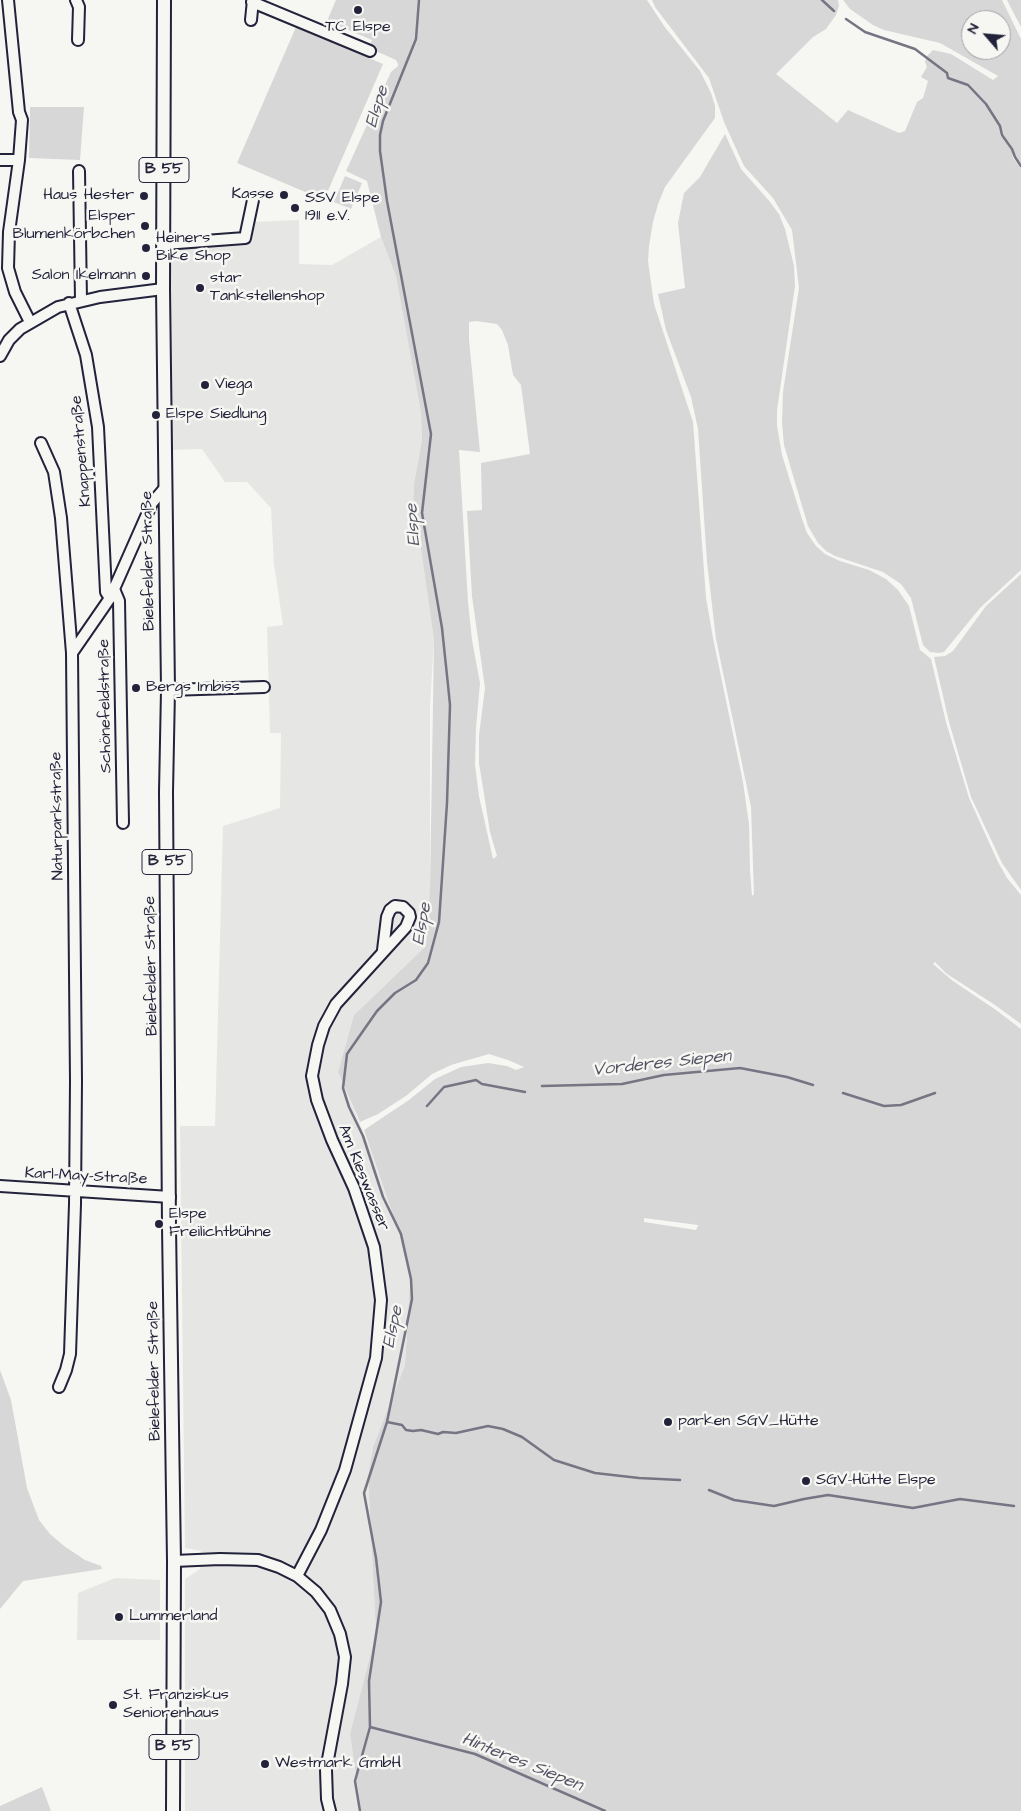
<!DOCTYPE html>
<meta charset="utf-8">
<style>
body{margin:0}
#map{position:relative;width:1021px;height:1811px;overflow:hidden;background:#f6f6f2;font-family:"Architects Daughter",sans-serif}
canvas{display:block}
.north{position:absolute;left:961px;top:10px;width:50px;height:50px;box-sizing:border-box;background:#f6f6f2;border:1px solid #a1a1a9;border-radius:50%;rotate:297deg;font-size:14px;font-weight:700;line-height:20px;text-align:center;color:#22223b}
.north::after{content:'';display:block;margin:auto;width:18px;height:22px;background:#22223b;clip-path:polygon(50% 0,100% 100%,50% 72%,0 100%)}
</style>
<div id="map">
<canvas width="1021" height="1811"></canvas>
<div class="north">N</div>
</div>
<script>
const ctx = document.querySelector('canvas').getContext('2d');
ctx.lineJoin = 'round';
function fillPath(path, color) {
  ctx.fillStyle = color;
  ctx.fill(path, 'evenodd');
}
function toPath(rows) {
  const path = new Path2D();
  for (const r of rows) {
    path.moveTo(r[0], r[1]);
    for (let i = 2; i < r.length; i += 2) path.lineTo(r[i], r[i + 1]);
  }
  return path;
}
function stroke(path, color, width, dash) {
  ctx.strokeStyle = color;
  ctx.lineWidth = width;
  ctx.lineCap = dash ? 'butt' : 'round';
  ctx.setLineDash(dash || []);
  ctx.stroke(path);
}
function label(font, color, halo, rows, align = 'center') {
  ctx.font = font + ' "Architects Daughter",sans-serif';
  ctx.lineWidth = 5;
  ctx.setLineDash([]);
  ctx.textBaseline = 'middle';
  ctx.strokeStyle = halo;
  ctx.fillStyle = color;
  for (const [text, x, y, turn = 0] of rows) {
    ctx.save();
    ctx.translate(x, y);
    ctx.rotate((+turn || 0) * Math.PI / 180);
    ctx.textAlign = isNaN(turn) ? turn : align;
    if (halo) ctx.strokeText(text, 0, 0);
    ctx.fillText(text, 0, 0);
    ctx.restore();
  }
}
const built = toPath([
 [299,220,299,264,332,265,381,237,396,275,421,413,422,440,414,484,413,507,418,528,434,640,430,706,430,895,426,946,354,1015,338,1072,368,1143,398,1230,410,1281,405,1365,373,1447,368,1476,376,1633,350,1734,361,1811,185,1811,185,1579,200,1569,201,1551,185,1548,180,1126,215,1126,223,826,280,808,281,733,270,733,267,627,283,625,274,564,271,508,247,482,225,482,202,449,168,450,170,247,246,239,252,222],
 [115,1578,160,1580,160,1640,77,1640,78,1593]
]);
const green = toPath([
 [336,0,647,0,664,26,700,71,711,93,715,106,715,118,665,187,658,204,653,222,649,246,648,261,654,304,693,422,706,598,713,638,743,782,749,824,750,871,752,896,754,894,751,807,716,639,707,562,698,429,691,397,666,330,658,294,685,288,678,223,684,193,700,177,725,134,741,169,770,202,779,214,785,229,794,266,795,286,777,410,777,426,782,455,803,522,807,533,816,546,825,554,840,561,869,570,886,579,898,590,909,606,920,650,931,659,946,722,969,798,998,862,1007,878,1021,895,1021,1024,995,1005,947,974,935,962,933,964,953,981,996,1010,1021,1029,1021,1811,361,1811,350,1734,376,1633,368,1476,373,1447,405,1365,410,1281,398,1230,364,1130,409,1100,435,1079,461,1067,488,1063,507,1066,516,1070,524,1067,508,1060,489,1054,451,1065,432,1074,406,1096,378,1114,360,1122,338,1072,354,1015,426,946,430,889,434,640,418,528,413,507,414,484,422,440,421,413,396,276,381,237,367,181,346,171,391,72,398,66,398,64,396,60,369,48,372,40,327,21],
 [476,321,497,324,502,330,508,345,513,375,521,385,530,454,481,463,482,510,467,511,472,596,485,688,479,735,479,763,490,832,497,856,493,859,479,796,475,765,476,728,480,683,472,640,468,602,459,450,480,452,469,340,469,322],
 [644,1218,698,1225,698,1226,696,1230,644,1222],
 [652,0,838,0,839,6,836,15,826,29,813,37,776,74,837,123,848,110,899,133,905,131,917,102,923,98,928,81,921,77,927,67,925,62,927,56,933,50,951,54,993,80,998,76,940,43,884,30,873,25,850,9,843,0,1002,0,1021,39,1021,163,1016,157,1013,148,1002,133,1000,135,1012,149,1013,158,1021,168,1021,570,980,608,944,652,939,653,930,652,923,645,911,598,901,584,883,572,835,556,826,551,818,543,808,526,784,445,782,423,783,392,799,288,792,230,773,198,744,166,724,122,709,78,655,7],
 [971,20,1001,20,1001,50,971,50],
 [1007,0,1021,0,1021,27,1011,8],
 [296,27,383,64,324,200,237,163],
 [30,107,84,107,80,160,29,158],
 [345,176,362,183,351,209,334,202],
 [1021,574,1021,890,1002,863,971,797,949,722,934,657,945,656,953,651,986,606],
 [0,1370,11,1400,27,1488,39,1520,50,1534,64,1546,85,1560,101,1566,102,1569,23,1581,0,1609],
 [42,1787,51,1811,0,1811,0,1806]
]);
const stream = toPath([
 [822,0,834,11],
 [846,19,865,32,915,49,947,73,948,78,968,85,986,104,1000,126,1002,135,1012,149,1015,157,1021,166],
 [542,1086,622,1084,664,1075,740,1068,787,1077,813,1085],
 [843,1093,884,1106,901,1105,935,1093],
 [427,1106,444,1087,476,1080,482,1084,525,1092],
 [387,1422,402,1425,406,1430,413,1431,421,1430,438,1434,443,1432,456,1433,488,1426,503,1429,522,1437,554,1460,595,1473,639,1478,680,1480],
 [709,1490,734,1500,774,1506,804,1499,828,1495,913,1508,960,1499,1014,1506],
 [370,1727,475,1754,605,1811],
 [360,1811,355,1781,370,1727,369,1681,381,1602,376,1558,364,1493,387,1422,412,1299,411,1279,401,1234,383,1197,363,1136,349,1107,343,1088,347,1054,377,1011,395,993,416,980,428,963,439,922,447,803,450,705,448,685,442,628,422,513,431,434,387,201,380,151,380,135,383,121,416,39,419,0]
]);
const minor = toPath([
 [8,0,19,112,22,120,19,160,9,232,8,268,15,292,30,322],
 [76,0,79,7,78,40],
 [252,2,370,51],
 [251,20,253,0],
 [0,160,19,160],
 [79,171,81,300],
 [164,244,245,238,253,200],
 [69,303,86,355,98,427,106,592,110,598],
 [0,356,9,340,20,329,58,307,100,297,163,289],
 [41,443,54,472,61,518,72,653,76,1081,75,1204,70,1354,66,1370,59,1387],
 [114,589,119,601,123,823],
 [72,653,110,598,152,503,164,489],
 [168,690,264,687],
 [0,1186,170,1197],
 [174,1561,220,1559,258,1560,279,1567,297,1576,316,1592,330,1610,340,1634,345,1657,342,1684,326,1770,327,1799,330,1811],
 [297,1576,321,1530,345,1470,376,1358,381,1300,374,1247,354,1188,332,1140,317,1100,312,1076,318,1045,324,1026,336,1004,406,927,410,917,409,913,403,907,395,906,390,910,387,917,383,950]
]);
const major = toPath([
 [164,0,163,289,168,690,166,792,169,1227,174,1561,173,1811]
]);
const markers = [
 [358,10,5,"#22223b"],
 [284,195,5,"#22223b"],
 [144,196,5,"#22223b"],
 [295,208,5,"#22223b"],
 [145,226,5,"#22223b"],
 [146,248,5,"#22223b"],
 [146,276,5,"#22223b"],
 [200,288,5,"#22223b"],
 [205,385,5,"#22223b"],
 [156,415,5,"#22223b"],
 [136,688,5,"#22223b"],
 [159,1224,5,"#22223b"],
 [668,1422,5,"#22223b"],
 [806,1481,5,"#22223b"],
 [119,1617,5,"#22223b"],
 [113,1705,5,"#22223b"],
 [265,1764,5,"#22223b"]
];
const shields = [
 [164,170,50],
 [167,862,50],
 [174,1747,50]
];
const shieldNames = [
 ["B 55",164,170],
 ["B 55",167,862],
 ["B 55",174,1747]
];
const poiNames = [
 ["TC Elspe",358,28,"center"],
 ["Kasse",274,195,"right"],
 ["Haus Hester",134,196,"right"],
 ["SSV Elspe",305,199],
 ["1911 e.V.",305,217],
 ["Elsper",135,217,"right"],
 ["Blumenkörbchen",135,235,"right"],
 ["Heiners",156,239],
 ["Bike Shop",156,257],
 ["Salon Ikelmann",136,276,"right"],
 ["star",210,279],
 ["Tankstellenshop",210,297],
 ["Viega",215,385],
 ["Elspe Siedlung",166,415],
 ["Bergs Imbiss",146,688],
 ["Elspe",169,1215],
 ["Freilichtbühne",169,1233],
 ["parken SGV_Hütte",678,1422],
 ["SGV-Hütte Elspe",816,1481],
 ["Lummerland",129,1617],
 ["St. Franziskus",123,1696],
 ["Seniorenhaus",123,1714],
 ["Westmark GmbH",275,1764]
];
const streetNames = [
 ["Knappenstraße",82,451,-95],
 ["Bielefelder Straße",149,561,-91],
 ["Schönefeldstraße",106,706,-91],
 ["Naturparkstraße",58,816,-91],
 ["Bielefelder Straße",152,966,-91],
 ["Karl-May-Straße",86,1177,3],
 ["Am Kieswasser",363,1178,68],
 ["Bielefelder Straße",155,1371,-91]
];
const waterNames = [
 ["Elspe",378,107,-73],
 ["Elspe",414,525,-94],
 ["Elspe",423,924,-80],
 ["Vorderes Siepen",662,1064,-6],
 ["Elspe",394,1327,-78],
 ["Hinteres Siepen",522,1763,22]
];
fillPath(built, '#e6e6e4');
fillPath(green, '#d7d7d7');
stroke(stream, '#757583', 2.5);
stroke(minor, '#22223b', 14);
stroke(major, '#22223b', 16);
stroke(minor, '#f6f6f2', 10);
stroke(major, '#f6f6f2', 12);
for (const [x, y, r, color] of markers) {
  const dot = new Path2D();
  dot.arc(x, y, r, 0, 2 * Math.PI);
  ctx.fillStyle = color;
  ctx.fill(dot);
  stroke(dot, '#f6f6f2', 2);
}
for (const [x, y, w] of shields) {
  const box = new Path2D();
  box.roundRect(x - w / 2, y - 12.5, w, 25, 4);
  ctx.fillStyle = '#f6f6f2';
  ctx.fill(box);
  stroke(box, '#22223b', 1);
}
label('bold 15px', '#22223b', null, shieldNames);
label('16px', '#22223b', '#f6f6f2', poiNames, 'left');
label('16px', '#22223b', '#f6f6f2', streetNames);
label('italic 18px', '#535365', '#f6f6f2', waterNames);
</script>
